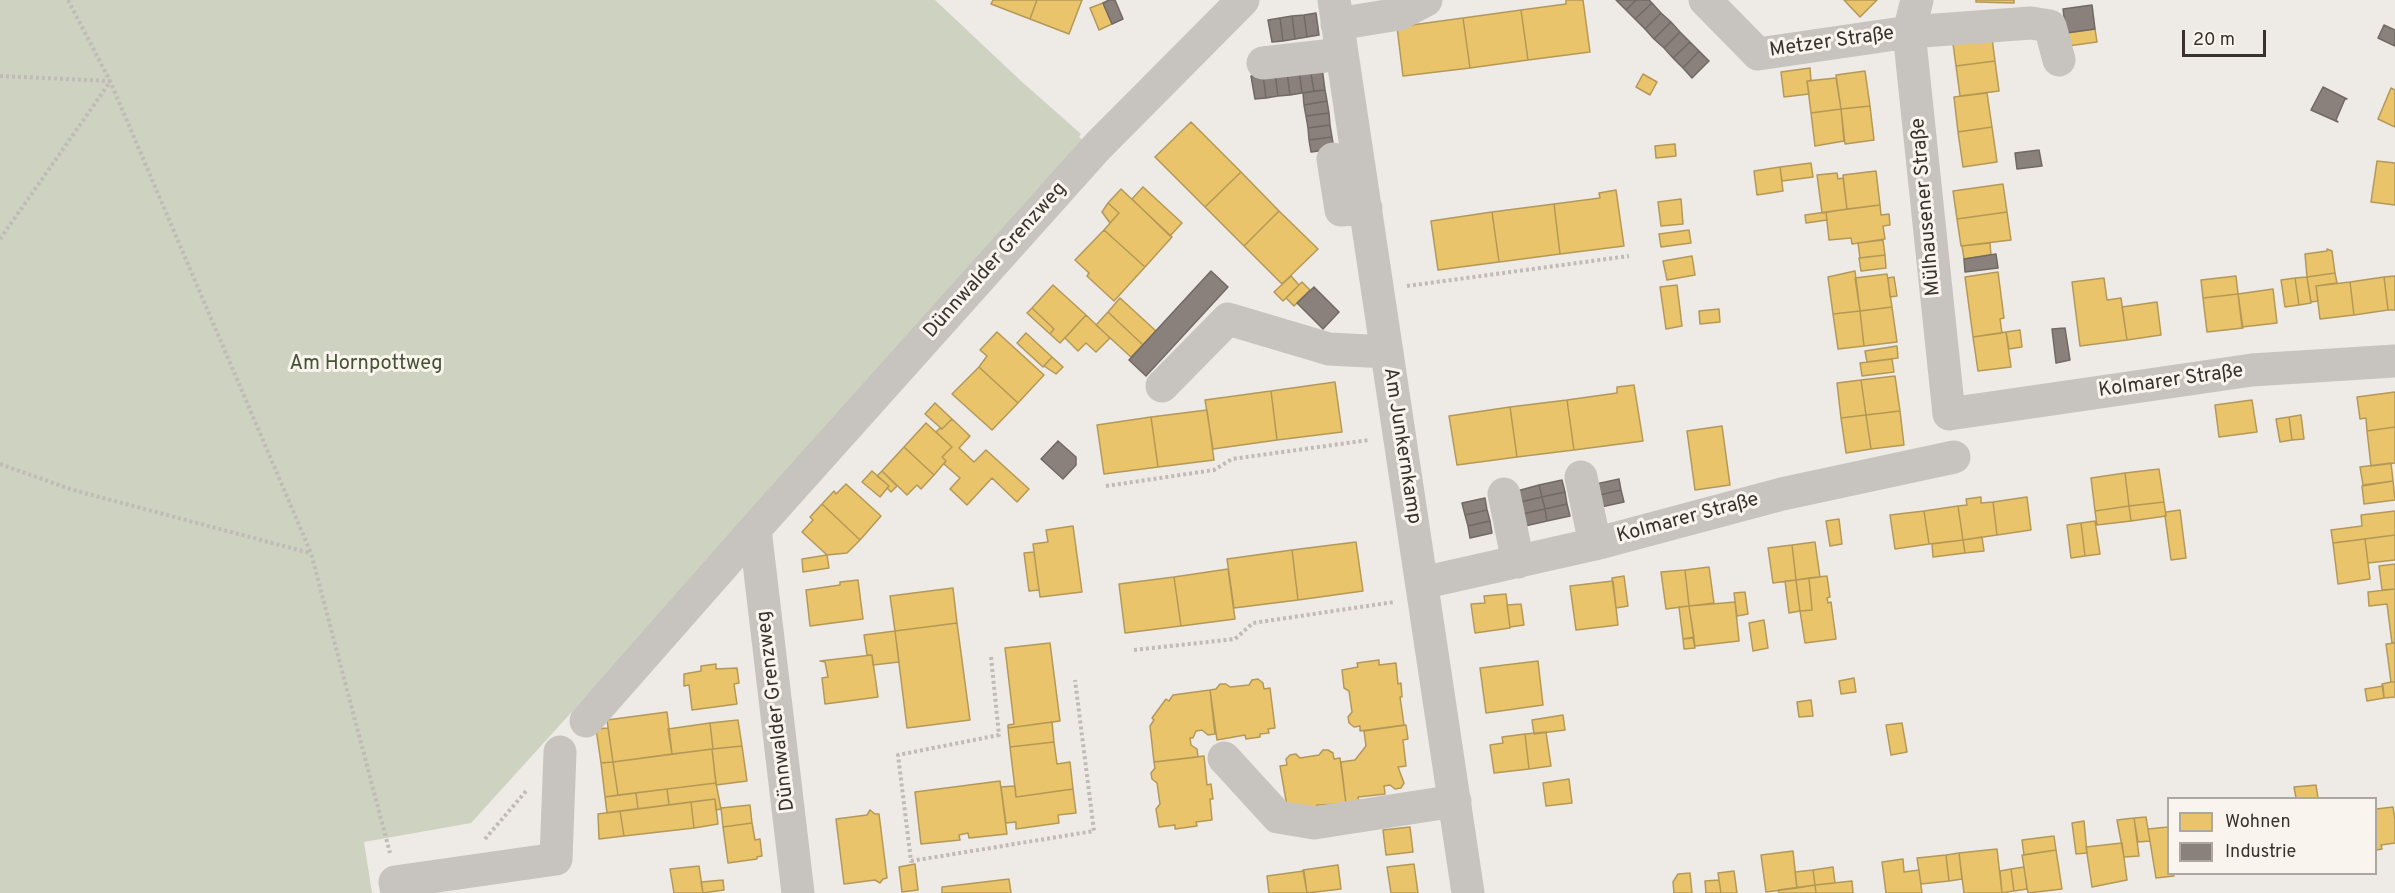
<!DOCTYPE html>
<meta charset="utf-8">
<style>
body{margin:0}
#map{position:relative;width:2395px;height:893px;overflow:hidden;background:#eeeae6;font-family:Overpass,sans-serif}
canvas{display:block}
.legend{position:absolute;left:2167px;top:797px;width:210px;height:78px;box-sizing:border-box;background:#f9f5ee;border:2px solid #aca7a0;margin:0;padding:8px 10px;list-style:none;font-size:18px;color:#38312c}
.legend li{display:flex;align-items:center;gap:12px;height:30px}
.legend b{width:30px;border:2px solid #aca7a0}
.scale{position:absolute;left:2182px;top:30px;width:84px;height:27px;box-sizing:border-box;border:3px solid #38312c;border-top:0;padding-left:8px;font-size:18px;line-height:21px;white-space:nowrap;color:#38312c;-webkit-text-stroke:4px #f9f5ee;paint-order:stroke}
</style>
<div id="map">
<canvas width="2395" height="893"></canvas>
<ul class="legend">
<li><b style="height:16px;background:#e9c46a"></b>Wohnen</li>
<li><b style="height:16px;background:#8a817c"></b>Industrie</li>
</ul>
<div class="scale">20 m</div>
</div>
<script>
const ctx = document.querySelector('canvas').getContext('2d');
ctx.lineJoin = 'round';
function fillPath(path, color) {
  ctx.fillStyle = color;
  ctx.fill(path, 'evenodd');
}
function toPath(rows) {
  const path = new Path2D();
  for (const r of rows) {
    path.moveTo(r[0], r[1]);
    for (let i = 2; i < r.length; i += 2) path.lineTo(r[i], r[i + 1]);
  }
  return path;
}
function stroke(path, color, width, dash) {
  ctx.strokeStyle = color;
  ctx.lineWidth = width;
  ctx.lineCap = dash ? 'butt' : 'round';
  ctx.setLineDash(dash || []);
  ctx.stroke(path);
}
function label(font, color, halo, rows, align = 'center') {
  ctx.font = font + ' Overpass,sans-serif';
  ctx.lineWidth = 6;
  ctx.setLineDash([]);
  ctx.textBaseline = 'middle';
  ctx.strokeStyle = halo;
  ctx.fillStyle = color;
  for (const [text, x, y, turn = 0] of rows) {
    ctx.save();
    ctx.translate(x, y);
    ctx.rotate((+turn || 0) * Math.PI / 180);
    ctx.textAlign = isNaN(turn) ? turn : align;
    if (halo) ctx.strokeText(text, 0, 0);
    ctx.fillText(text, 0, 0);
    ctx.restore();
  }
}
const green = toPath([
 [0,0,935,0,1021,81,1081,134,1079,137,1087,144,471,823,364,842,372,893,0,893]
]);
const homes = toPath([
 [993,0,1037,0,1030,19,991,4,993,0],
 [1037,0,1082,0,1069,34,1030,19,1037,0],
 [1566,0,1583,0,1590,52,1528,60,1521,10,1566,4,1566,0],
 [1844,0,1877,0,1860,17,1844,0],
 [1976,0,2014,0,2014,3,1976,2,1976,0],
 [1103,3,1112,24,1099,30,1090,8,1103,3],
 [1521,10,1528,60,1470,68,1463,18,1521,10],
 [1463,18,1470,68,1403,76,1397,27,1463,18],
 [2095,29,2097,42,2068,46,2066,33,2095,29],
 [1991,31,1995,61,1956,66,1952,36,1991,31],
 [1995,61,1999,91,1960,96,1956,66,1995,61],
 [1810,68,1811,81,1807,81,1809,94,1784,97,1781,72,1810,68],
 [1865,71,1870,106,1841,109,1836,75,1865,71],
 [1643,74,1657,82,1650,95,1636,87,1643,74],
 [1836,78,1841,109,1811,113,1807,81,1836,78],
 [2391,88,2395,90,2395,127,2378,119,2391,88],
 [1987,93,1992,127,1958,132,1954,97,1987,93],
 [1870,106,1874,140,1845,144,1841,109,1870,106],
 [1841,109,1844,141,1815,146,1811,113,1841,109],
 [1191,122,1241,172,1205,207,1155,157,1191,122],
 [1992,127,1997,162,1963,167,1958,132,1992,127],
 [1675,144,1676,156,1656,158,1655,146,1675,144],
 [2377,161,2395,163,2395,205,2371,202,2377,161],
 [1811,163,1813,177,1782,181,1780,167,1811,163],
 [1780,167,1783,191,1757,195,1754,171,1780,167],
 [1876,171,1880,205,1847,209,1843,175,1876,171],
 [1241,172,1279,211,1244,246,1205,207,1241,172],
 [1837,173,1838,179,1843,178,1847,209,1822,213,1817,175,1837,173],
 [2003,184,2007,212,1957,219,1953,191,2003,184],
 [1143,187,1182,223,1170,236,1132,199,1143,187],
 [1121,189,1172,237,1145,267,1104,230,1119,213,1108,203,1121,189],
 [1616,190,1624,246,1560,254,1554,204,1600,198,1599,193,1616,190],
 [1681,199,1683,224,1661,226,1658,202,1681,199],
 [1108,203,1119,213,1110,223,1102,212,1108,203],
 [1554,204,1560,254,1499,262,1492,212,1554,204],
 [1880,205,1881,215,1889,214,1890,225,1883,226,1885,239,1852,244,1851,238,1829,240,1826,212,1880,205],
 [1279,211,1318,249,1282,284,1244,246,1279,211],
 [1492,212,1499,262,1438,270,1431,221,1492,212],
 [1826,212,1827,220,1806,223,1805,215,1826,212],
 [2007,212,2011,240,1961,246,1957,219,2007,212],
 [1104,230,1145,267,1114,301,1089,278,1087,276,1089,273,1075,260,1104,230],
 [1689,230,1691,243,1661,247,1659,234,1689,230],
 [1883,240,1885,255,1860,258,1858,243,1883,240],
 [1990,243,1991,255,1964,259,1962,246,1990,243],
 [2327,249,2332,251,2335,273,2307,277,2305,254,2327,251,2327,249],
 [1885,255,1886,268,1861,271,1859,258,1885,255],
 [1692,256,1695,275,1667,280,1663,261,1692,256],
 [1855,271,1860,311,1833,314,1828,277,1855,271],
 [1998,272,2004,318,2000,319,2002,333,1973,337,1965,277,1998,272],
 [2335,273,2337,283,2316,286,2318,301,2311,302,2307,277,2335,273],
 [1887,274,1892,307,1860,311,1855,278,1887,274],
 [1291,276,1299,285,1283,301,1274,292,1291,276],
 [2236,276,2238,294,2203,298,2201,280,2236,276],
 [2395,276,2395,310,2388,310,2384,277,2395,276],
 [1894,277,1897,296,1890,297,1888,278,1894,277],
 [2307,277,2311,303,2299,305,2295,278,2307,277],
 [2384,277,2388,310,2354,315,2350,282,2384,277],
 [2104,278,2107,300,2121,298,2127,340,2080,346,2072,282,2104,278],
 [2295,278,2299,305,2285,307,2281,280,2295,278],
 [1302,282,1310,290,1294,306,1286,298,1302,282],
 [2350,282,2354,315,2320,319,2316,286,2350,282],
 [1053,285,1086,315,1060,343,1050,334,1054,329,1032,308,1053,285],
 [1677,285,1682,326,1666,329,1660,287,1677,285],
 [2273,289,2277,323,2242,327,2238,294,2273,289],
 [2238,294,2243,328,2207,332,2203,298,2238,294],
 [1120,298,1156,331,1143,345,1108,312,1120,298],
 [2157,302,2161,335,2127,340,2122,307,2157,302],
 [1892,307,1897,342,1864,346,1860,311,1892,307],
 [1032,308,1054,329,1050,334,1027,313,1032,308],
 [1719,309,1720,322,1700,324,1699,311,1719,309],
 [1860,311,1864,346,1838,349,1833,314,1860,311],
 [1108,312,1143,345,1131,357,1096,325,1108,312],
 [1086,315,1110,338,1096,352,1086,343,1078,351,1065,338,1086,315],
 [2020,330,2022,347,2009,349,2006,332,2020,330],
 [997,332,1044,375,1018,403,979,367,987,356,980,350,997,332],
 [2006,332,2011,367,1978,371,1973,337,2006,332],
 [1026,333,1052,357,1043,367,1017,343,1026,333],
 [1897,346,1898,358,1867,362,1865,351,1897,346],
 [1052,357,1063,367,1056,374,1044,366,1052,357],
 [1892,359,1894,372,1862,376,1860,363,1892,359],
 [979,367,1018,403,992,430,952,394,979,367],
 [1895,376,1900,411,1866,415,1861,380,1895,376],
 [1861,380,1866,415,1841,418,1837,383,1861,380],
 [1335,382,1342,432,1277,440,1271,391,1335,382],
 [1634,385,1643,441,1574,450,1567,400,1617,393,1617,387,1634,385],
 [1271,391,1277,440,1213,449,1205,400,1271,391],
 [2395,392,2395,427,2367,431,2366,418,2360,419,2357,397,2395,392],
 [1567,400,1574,450,1517,457,1510,407,1567,400],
 [2252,400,2257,432,2219,437,2215,405,2252,400],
 [935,403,952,419,942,429,925,414,935,403],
 [1510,407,1517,457,1457,465,1449,416,1510,407],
 [1207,410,1214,460,1158,467,1151,417,1207,410],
 [1900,411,1904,445,1871,449,1866,415,1900,411],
 [1866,415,1871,449,1846,453,1841,418,1866,415],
 [2301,415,2304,439,2292,440,2289,417,2301,415],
 [1151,417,1158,467,1104,474,1097,425,1151,417],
 [2289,417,2292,440,2280,442,2276,419,2289,417],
 [952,419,970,436,959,448,974,462,986,450,1029,489,1017,502,992,478,967,505,950,489,960,478,944,464,946,461,942,457,952,447,936,432,940,428,942,429,952,419],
 [926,423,952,447,942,457,946,461,934,475,904,447,926,423],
 [1722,426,1730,485,1695,490,1687,431,1722,426],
 [2395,427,2395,463,2371,466,2367,431,2395,427],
 [904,447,934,475,921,489,917,485,907,495,882,471,904,447],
 [2391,463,2393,481,2363,485,2360,467,2391,463],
 [2159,469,2164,502,2129,506,2125,473,2159,469],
 [872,471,889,486,880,497,862,482,872,471],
 [882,471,897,486,891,492,887,488,889,486,877,476,882,471],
 [2125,473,2129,506,2095,511,2091,478,2125,473],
 [2393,481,2395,500,2364,504,2362,486,2393,481],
 [846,484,881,516,860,540,822,504,834,491,836,494,846,484],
 [1981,497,1981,503,1993,502,1997,535,1963,540,1958,506,1967,505,1966,499,1981,497],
 [2027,497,2031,530,1997,535,1993,502,2027,497],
 [2164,502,2166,516,2131,521,2129,506,2164,502],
 [822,504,860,540,847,553,827,555,802,532,813,520,810,517,822,504],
 [1958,506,1963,540,1929,544,1924,511,1958,506],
 [2129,506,2131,521,2097,525,2095,511,2129,506],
 [2180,510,2186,558,2171,560,2165,516,2166,512,2180,510],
 [1924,511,1929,544,1895,549,1890,515,1924,511],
 [2395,511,2395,535,2333,543,2331,530,2362,526,2361,515,2395,511],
 [1839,519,1842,544,1830,546,1826,521,1839,519],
 [2095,521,2100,554,2085,556,2081,523,2095,521],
 [2081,523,2085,556,2071,558,2067,525,2081,523],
 [1073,526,1082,592,1040,597,1033,544,1048,542,1046,530,1073,526],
 [2395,535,2395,560,2368,563,2365,539,2395,535],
 [1982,537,1984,551,1965,553,1963,540,1982,537],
 [2365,539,2370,579,2338,584,2333,543,2365,539],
 [1963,540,1965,553,1933,557,1932,544,1963,540],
 [1356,542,1363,591,1298,600,1292,550,1356,542],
 [1815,542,1820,577,1796,580,1792,545,1815,542],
 [1792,545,1796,580,1773,583,1768,548,1792,545],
 [1292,550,1298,600,1234,608,1227,559,1292,550],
 [1034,552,1039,590,1029,591,1024,553,1034,552],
 [827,555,829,568,803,572,802,559,827,555],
 [2395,564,2395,589,2382,590,2379,566,2395,564],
 [1709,567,1714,603,1689,606,1685,570,1709,567],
 [1228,569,1235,619,1181,626,1174,577,1228,569],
 [1685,570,1689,606,1666,609,1661,572,1685,570],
 [1624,576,1628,606,1616,608,1612,578,1624,576],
 [1827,576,1830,597,1827,598,1828,603,1831,602,1836,639,1805,643,1800,611,1812,610,1809,578,1827,576],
 [1174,577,1181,626,1125,633,1119,584,1174,577],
 [1809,578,1812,610,1800,611,1796,580,1809,578],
 [858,580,863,619,810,626,806,590,840,585,840,582,858,580],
 [1796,580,1800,611,1789,613,1785,581,1796,580],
 [1613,581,1618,625,1576,630,1570,586,1613,581],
 [953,588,957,623,895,631,890,596,953,588],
 [2395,589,2395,642,2392,643,2387,604,2369,606,2368,592,2395,589],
 [1745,592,1748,614,1737,616,1734,593,1745,592],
 [1506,594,1510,628,1475,633,1471,604,1485,603,1484,596,1506,594],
 [1735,602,1739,641,1695,646,1689,606,1735,602],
 [1521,604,1524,625,1510,627,1507,605,1521,604],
 [1689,606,1694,637,1683,639,1679,607,1689,606],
 [1764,620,1768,648,1753,651,1749,623,1764,620],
 [957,623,970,720,907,728,895,631,957,623],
 [895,631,899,662,873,665,872,655,867,655,864,635,895,631],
 [1693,638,1695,648,1684,649,1683,639,1693,638],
 [1050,643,1060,721,1008,728,1008,725,1014,724,1005,648,1050,643],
 [2395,643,2395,682,2391,682,2386,644,2395,643],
 [872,655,878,697,825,704,822,678,828,677,825,662,820,661,872,655],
 [1379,660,1379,665,1396,663,1398,684,1401,683,1402,697,1400,697,1404,725,1360,731,1360,726,1354,727,1349,723,1348,717,1352,712,1349,691,1344,688,1342,670,1358,667,1357,663,1379,660],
 [1538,661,1543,705,1486,713,1480,668,1538,661],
 [716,664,716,669,737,668,739,683,734,684,737,704,692,710,689,685,684,686,684,674,701,671,701,666,716,664],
 [1854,678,1856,692,1841,694,1839,681,1854,678],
 [1258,679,1263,683,1264,689,1270,688,1275,728,1268,729,1269,733,1260,734,1260,737,1246,739,1245,735,1217,740,1210,690,1216,689,1220,684,1226,684,1230,687,1249,685,1252,680,1258,679],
 [2391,682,2395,682,2395,697,2384,698,2382,684,2391,682],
 [2383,686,2384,698,2367,701,2365,689,2383,686],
 [1210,690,1215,734,1208,735,1202,730,1196,731,1193,738,1190,738,1191,745,1197,749,1198,757,1154,762,1150,726,1154,720,1152,718,1166,699,1169,701,1173,695,1210,690],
 [1811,700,1813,716,1799,717,1797,702,1811,700],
 [667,712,672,754,613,762,607,720,667,712],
 [1563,715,1565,730,1534,734,1532,720,1563,715],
 [738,720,742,746,713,749,710,723,738,720],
 [1052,722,1054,742,1010,747,1008,728,1052,722],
 [710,723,713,749,672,754,668,729,710,723],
 [1902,723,1907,752,1891,755,1886,725,1902,723],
 [1406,725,1408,739,1403,740,1406,766,1398,767,1404,783,1401,788,1395,789,1390,785,1384,786,1385,794,1358,797,1359,803,1346,804,1341,762,1355,760,1366,746,1364,731,1406,725],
 [608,728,613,762,601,763,596,729,608,728],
 [1546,732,1551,766,1529,769,1525,734,1546,732],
 [1525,734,1529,769,1494,773,1490,745,1503,743,1502,737,1525,734],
 [1054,742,1057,764,1070,762,1073,789,1016,797,1010,747,1054,742],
 [742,746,747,781,716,785,712,749,742,746],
 [712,749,716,783,618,795,613,762,712,749],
 [1323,750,1328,750,1333,753,1334,759,1340,758,1346,804,1317,805,1317,808,1287,806,1280,766,1287,765,1286,759,1290,755,1296,754,1300,758,1319,755,1323,750],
 [1204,756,1207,785,1211,784,1213,799,1210,799,1212,820,1196,822,1197,826,1175,829,1175,825,1159,827,1156,809,1160,804,1157,783,1152,779,1151,773,1155,768,1154,762,1204,756],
 [613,762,618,795,605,797,601,763,613,762],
 [1569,779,1572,803,1546,806,1543,783,1569,779],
 [1000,781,1007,834,969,838,968,833,959,835,960,840,921,844,915,792,1000,781],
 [716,783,721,809,716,810,715,799,669,805,667,789,716,783],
 [2316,785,2318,798,2296,798,2294,787,2316,785],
 [1015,786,1016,797,1073,789,1076,813,1058,815,1059,823,1016,829,1016,822,1006,823,1001,787,1015,786],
 [667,789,669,805,638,809,636,793,667,789],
 [636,793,638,809,607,813,605,797,636,793],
 [715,799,718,824,694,828,691,802,715,799],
 [691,802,694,828,624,836,620,811,691,802],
 [2376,803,2376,809,2393,807,2395,820,2395,843,2381,845,2382,849,2376,850,2376,803],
 [750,805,752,823,723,827,721,808,750,805],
 [870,810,875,814,879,814,887,878,883,879,880,883,875,880,844,884,836,819,867,815,870,810],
 [620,811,624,836,599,839,598,814,620,811],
 [2146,817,2150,841,2138,842,2134,818,2146,817],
 [2134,818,2139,856,2124,857,2117,820,2134,818],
 [2084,821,2087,853,2076,854,2072,823,2084,821],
 [752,823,755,840,760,839,762,856,757,857,757,859,728,863,723,827,752,823],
 [1410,827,1413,852,1386,855,1383,830,1410,827],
 [2168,827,2168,874,2173,874,2174,876,2156,878,2148,829,2168,827],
 [2054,836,2056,850,2024,855,2022,840,2054,836],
 [2122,843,2127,880,2092,887,2086,847,2122,843],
 [1997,849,2002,893,1964,893,1959,853,1997,849],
 [2056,850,2062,889,2028,893,2022,855,2056,850],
 [1793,851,1797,888,1766,892,1761,855,1793,851],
 [1959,853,1962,879,1949,881,1946,855,1959,853],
 [1946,855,1949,881,1921,884,1917,858,1946,855],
 [1903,859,1904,872,1919,870,1922,893,1886,893,1882,862,1903,859],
 [915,864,918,890,902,892,899,867,915,864],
 [1414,864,1418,893,1391,893,1387,867,1414,864],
 [1338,865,1341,889,1307,893,1303,870,1338,865],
 [699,866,703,893,674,893,670,869,699,866],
 [1833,867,1835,883,1815,885,1813,870,1833,867],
 [2024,867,2027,889,2014,891,2011,869,2024,867],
 [2011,869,2014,891,2002,893,2000,871,2011,869],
 [1813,870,1815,885,1797,888,1795,872,1813,870],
 [1304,871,1307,893,1269,893,1267,876,1304,871],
 [1734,871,1737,893,1721,893,1718,873,1734,871],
 [1690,873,1692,893,1674,893,1673,882,1678,874,1690,873],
 [1009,879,1011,893,942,893,942,887,1009,879],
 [723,880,724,890,703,893,701,882,723,880],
 [1719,880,1721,893,1706,893,1705,881,1719,880],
 [1852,881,1853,893,1816,893,1815,885,1852,881],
 [1815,885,1816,893,1779,893,1778,890,1815,885]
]);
const industry = toPath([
 [1109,0,1115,0,1123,19,1112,24,1103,3,1109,0],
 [1616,0,1636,0,1626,10,1616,0],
 [1636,0,1649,0,1652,3,1635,19,1626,10,1636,0],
 [1652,3,1661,13,1645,29,1635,19,1652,3],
 [2092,5,2095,29,2066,33,2063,9,2092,5],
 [1316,13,1319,35,1307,37,1304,15,1316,13],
 [1661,13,1671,22,1654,39,1645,29,1661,13],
 [1304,15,1307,37,1295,39,1292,16,1304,15],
 [1292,16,1295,39,1283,41,1280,18,1292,16],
 [1280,18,1283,41,1272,42,1268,20,1280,18],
 [1671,22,1680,32,1664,48,1654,39,1671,22],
 [2384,25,2395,30,2395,46,2378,38,2384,25],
 [1680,32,1690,42,1673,58,1664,48,1680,32],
 [1690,42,1699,51,1683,68,1673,58,1690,42],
 [1699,51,1709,61,1692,78,1683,68,1699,51],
 [1322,67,1325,90,1314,91,1310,68,1322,67],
 [1310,68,1314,91,1302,93,1299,70,1310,68],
 [1299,70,1302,93,1290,95,1287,72,1299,70],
 [1287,72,1290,95,1278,96,1275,73,1287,72],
 [1275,73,1278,96,1266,98,1263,75,1275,73],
 [1263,75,1266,98,1255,99,1251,76,1263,75],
 [2323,87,2347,99,2345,99,2336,120,2338,122,2311,110,2323,87],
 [1325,90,1327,101,1304,105,1303,93,1325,90],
 [1327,101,1329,113,1306,116,1304,105,1327,101],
 [1329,113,1330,125,1308,128,1306,116,1329,113],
 [1330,125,1332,137,1309,140,1308,128,1330,125],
 [1332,137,1334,149,1311,152,1309,140,1332,137],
 [2039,150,2042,166,2017,169,2015,153,2039,150],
 [1996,254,1998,268,1965,272,1964,259,1996,254],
 [1211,271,1228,287,1146,376,1129,360,1211,271],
 [1314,287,1339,312,1323,329,1297,303,1314,287],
 [2065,328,2070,360,2056,363,2052,329,2065,328],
 [1058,441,1076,457,1076,465,1063,479,1041,459,1058,441],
 [1619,479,1621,490,1599,495,1596,484,1619,479],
 [1562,480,1565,492,1542,497,1539,485,1562,480],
 [1539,485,1542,497,1520,502,1517,491,1539,485],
 [1621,490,1624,502,1601,507,1599,495,1621,490],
 [1565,492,1567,504,1545,509,1542,497,1565,492],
 [1542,497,1545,509,1522,514,1520,502,1542,497],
 [1485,498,1487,510,1465,515,1462,503,1485,498],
 [1567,504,1570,516,1547,521,1545,509,1567,504],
 [1545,509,1547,521,1525,526,1522,514,1545,509],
 [1487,510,1490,521,1468,526,1465,515,1487,510],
 [1490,521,1492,533,1470,538,1468,526,1490,521]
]);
const path = toPath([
 [68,0,110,81,311,553,390,853],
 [0,76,110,81],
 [0,239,110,82],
 [1407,286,1629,256],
 [0,464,73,490,310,553],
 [1106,486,1214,470,1232,459,1369,440],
 [1134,650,1235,639,1253,623,1394,602],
 [991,657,999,735,898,755,911,861,1094,831,1075,680],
 [485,839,527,790]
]);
const minor = toPath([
 [1334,0,1468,893],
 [1705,0,1758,54,1909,32,2031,23,2050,26,2059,60],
 [1917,0,1909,32,1949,414,2252,370,2395,361],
 [1337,24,1399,14,1426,0],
 [1263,63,1342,54],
 [1333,159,1341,210,1366,208],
 [1162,386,1228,319,1329,349,1387,352],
 [1581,477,1595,544],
 [1504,494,1518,562],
 [755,529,798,893],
 [1422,583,1595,544,1782,494,1954,457],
 [586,721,755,529,1098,146,1243,0],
 [1224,758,1278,817,1314,823,1455,801],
 [397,893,395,882,556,859,560,752]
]);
const streetNames = [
 ["Metzer Straße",1832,43,-8],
 ["Mülhausener Straße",1927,207,-95],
 ["Dünnwalder Grenzweg",996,261,-48],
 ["Kolmarer Straße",2171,382,-8],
 ["Am Junkernkamp",1401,446,81],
 ["Kolmarer Straße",1688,519,-15],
 ["Dünnwalder Grenzweg",777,711,-97]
];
const parkNames = [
 ["Am Hornpottweg",366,365]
];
fillPath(green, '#ced2c1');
fillPath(homes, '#e9c46a');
stroke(homes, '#b49857', 1.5);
fillPath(industry, '#8a817c');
stroke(industry, '#716964', 1.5);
stroke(path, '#c0bbb6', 4, [3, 3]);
stroke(minor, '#c7c3be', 33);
label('20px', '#38312c', '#f9f5ee', streetNames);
label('20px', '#445333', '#f9f5ee', parkNames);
</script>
